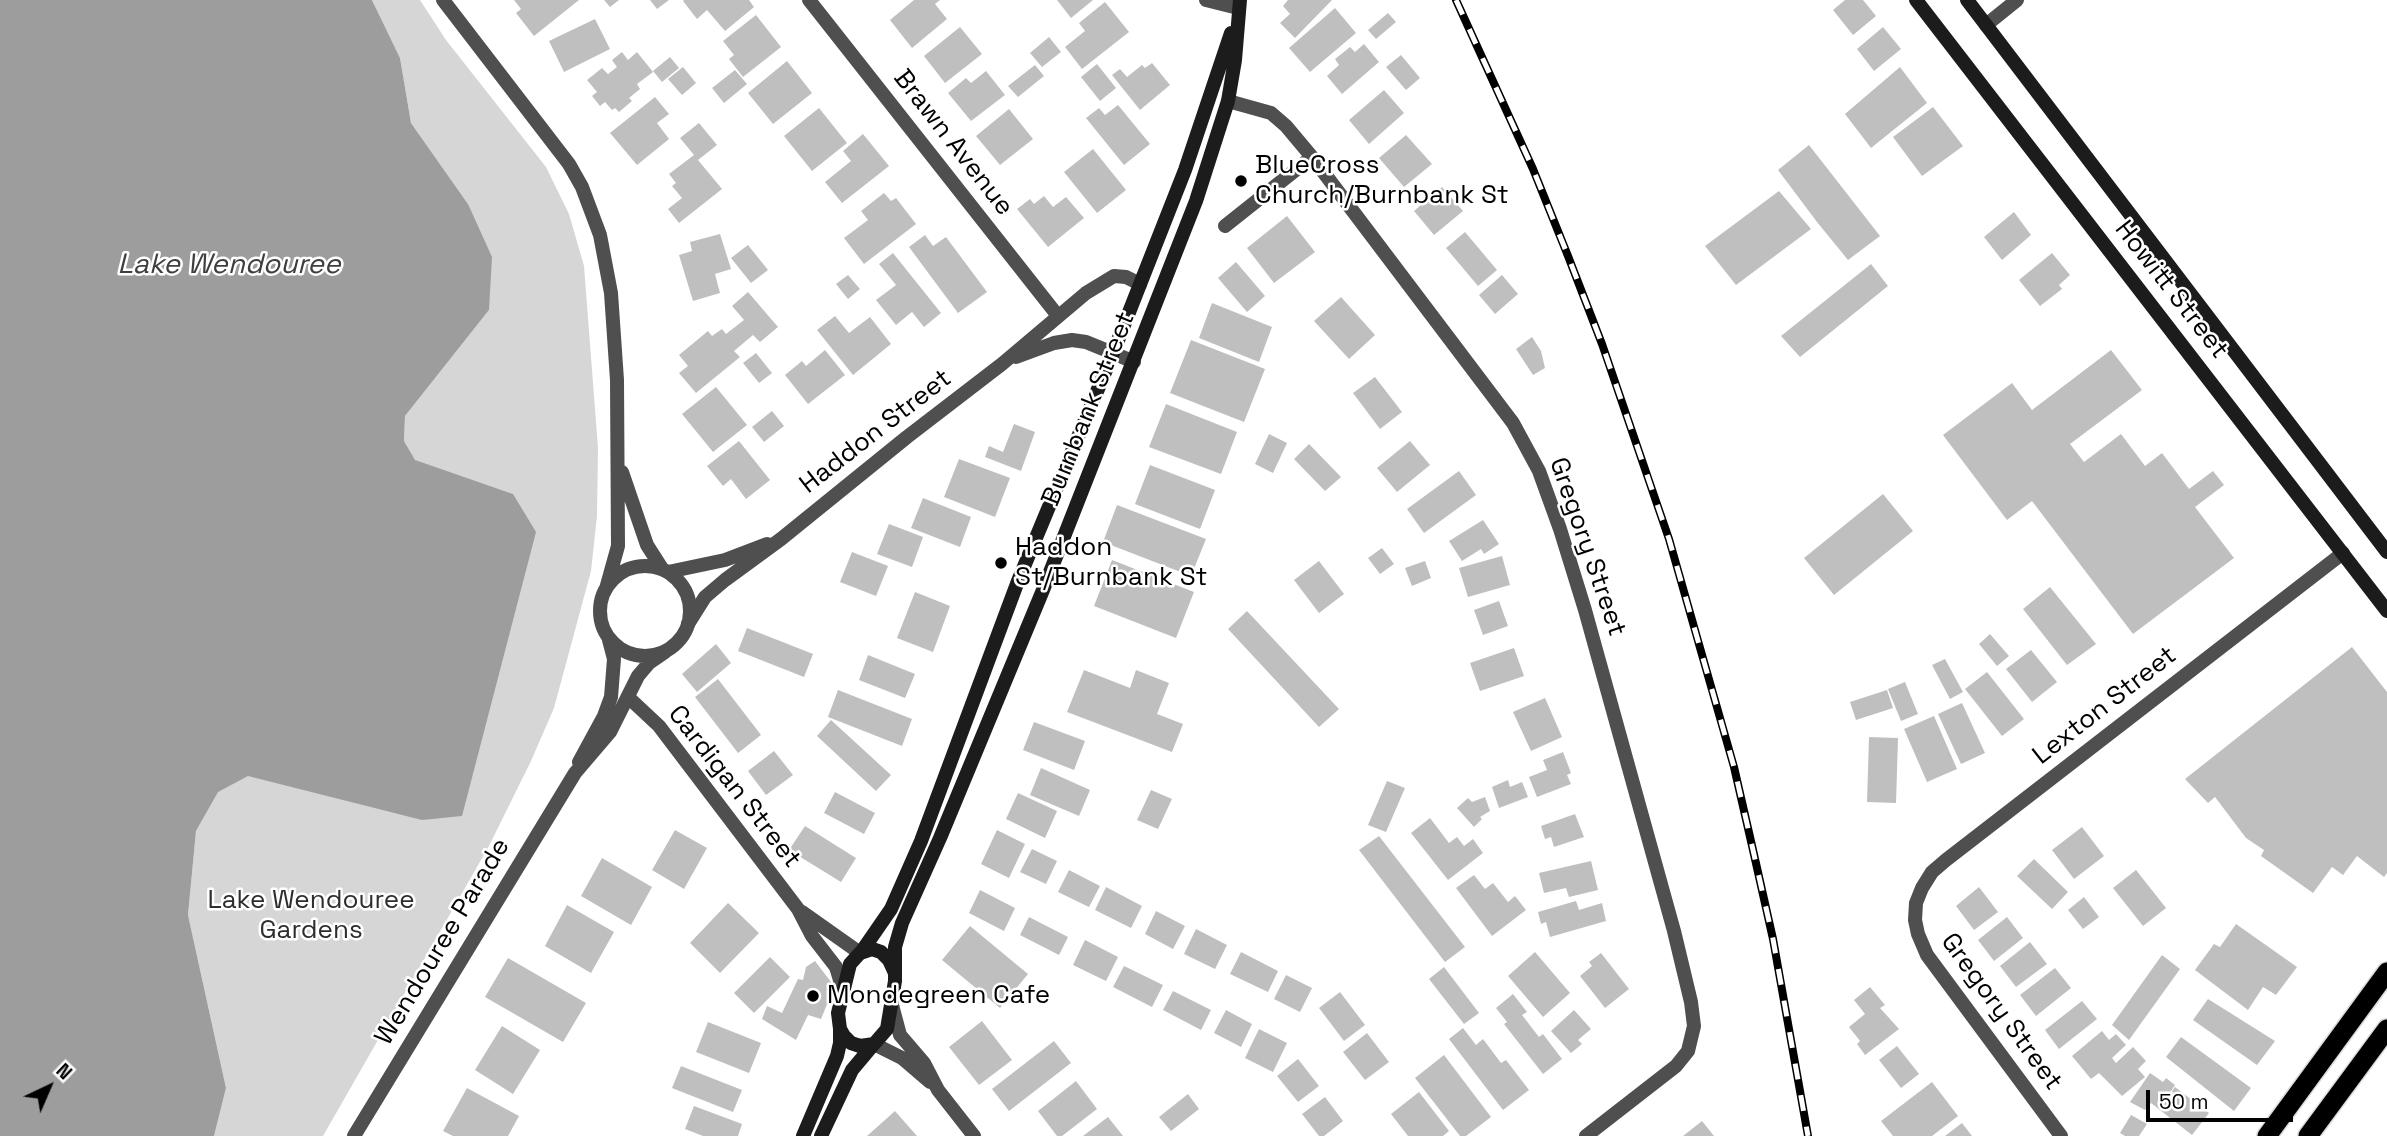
<!DOCTYPE html>
<style>
body{margin:0}
#map{position:relative;width:2387px;height:1136px;overflow:hidden;background:#fff;font-family:"Space Grotesk",sans-serif}
canvas{display:block}
.north{position:absolute;left:14px;top:1052px;width:70px;height:70px;-webkit-text-stroke:5px #fff;paint-order:stroke;rotate:44deg;font-size:19px;font-weight:700;line-height:28px;text-align:center;color:#000}
.north::after{content:'';display:block;margin:auto;width:24px;height:32px;background:#000;clip-path:polygon(50% 0,100% 100%,50% 72%,0 100%)}
.scale{position:absolute;left:2146px;top:1090px;width:147px;height:32px;box-sizing:border-box;border:4px solid #000;border-top:0;padding-left:9px;font-size:21px;line-height:24px;white-space:nowrap;color:#000;-webkit-text-stroke:5px #fff;paint-order:stroke}
</style>
<div id="map">
<canvas width="2387" height="1136"></canvas>
<div class="north">N</div>
<div class="scale">50 m</div>
</div>
<script>
const ctx = document.querySelector('canvas').getContext('2d');
ctx.lineJoin = 'round';
function fillPath(path, color) {
  ctx.fillStyle = color;
  ctx.fill(path, 'evenodd');
}
function toPath(rows) {
  const path = new Path2D();
  for (const r of rows) {
    if (r.length === 3) {
      path.moveTo(r[0] + r[2], r[1]);
      path.arc(r[0], r[1], r[2], 0, 2 * Math.PI);
      continue;
    }
    path.moveTo(r[0], r[1]);
    for (let i = 2; i < r.length; i += 2) path.lineTo(r[i], r[i + 1]);
  }
  return path;
}
function stroke(path, color, width, dash) {
  ctx.strokeStyle = color;
  ctx.lineWidth = width;
  ctx.lineCap = dash ? 'butt' : 'round';
  ctx.setLineDash(dash || []);
  ctx.stroke(path);
}
function label(font, color, halo, rows, align = 'center') {
  ctx.font = font + ' "Space Grotesk",sans-serif';
  ctx.lineWidth = 5;
  ctx.setLineDash([]);
  ctx.textBaseline = 'middle';
  ctx.strokeStyle = halo;
  ctx.fillStyle = color;
  for (const [text, x, y, turn = 0] of rows) {
    ctx.save();
    ctx.translate(x, y);
    ctx.rotate((+turn || 0) * Math.PI / 180);
    ctx.textAlign = isNaN(turn) ? turn : align;
    if (halo) ctx.strokeText(text, 0, 0);
    ctx.fillText(text, 0, 0);
    ctx.restore();
  }
}
const green = toPath([
 [372,0,420,0,446,40,546,167,569,214,584,266,598,448,597,516,591,571,554,708,531,761,489,846,323,1136,214,1136,226,1088,188,915,196,831,218,791,247,776,0,367,513,494,415,461,404,441,405,416,489,310,468,204,411,123,400,58]
]);
const water = toPath([
 [0,0,372,0,400,58,411,123,468,204,492,257,489,310,405,416,404,441,415,460,513,494,536,532,462,816,422,820,248,776,218,792,196,831,188,915,226,1088,214,1136,0,1136]
]);
const building = toPath([
 [514,0,579,0,534,36,516,13,521,9],
 [604,0,619,0,610,7],
 [650,0,669,0,657,9],
 [684,0,749,0,754,7,725,31,707,10,697,19,683,1],
 [914,0,940,0,935,4,947,19,912,48,890,20],
 [1057,0,1093,0,1071,18],
 [1288,0,1332,0,1295,38,1280,23,1290,14,1283,6],
 [1845,0,1863,0,1876,16,1853,35,1833,10],
 [1105,2,1129,32,1082,69,1065,47,1085,31,1079,23],
 [1335,8,1356,33,1310,72,1289,48],
 [1388,13,1396,22,1376,39,1368,30],
 [756,15,781,47,743,77,729,59,734,55,723,41],
 [595,19,610,49,564,72,549,41],
 [960,27,982,54,945,83,924,56],
 [1883,27,1901,49,1874,71,1857,49],
 [1049,37,1061,52,1042,67,1030,53],
 [1364,44,1379,62,1342,94,1327,76,1339,65,1335,59,1350,47,1355,52],
 [622,52,628,60,637,52,653,72,637,84,640,89,629,98,632,101,619,112,615,108,612,110,605,102,600,106,592,96,597,92,587,80,602,68,608,74,617,67,612,60],
 [1401,55,1420,78,1406,90,1386,67],
 [670,57,679,68,662,82,653,71],
 [787,61,812,93,773,124,748,93],
 [1152,63,1170,85,1140,110,1112,75,1120,69,1127,77,1142,65,1145,68],
 [1097,64,1116,88,1100,101,1081,77],
 [1035,65,1044,76,1018,97,1008,86],
 [683,67,696,83,682,95,668,79],
 [1900,67,1927,103,1871,148,1845,114],
 [735,70,747,84,724,103,712,88],
 [986,71,1005,95,971,121,948,93,966,78,971,83],
 [1384,90,1404,113,1369,144,1349,120],
 [655,97,669,114,657,123,669,139,637,165,610,133],
 [1118,105,1150,144,1124,165,1086,118,1099,108,1105,115],
 [1933,107,1963,146,1922,176,1893,137],
 [819,108,847,143,812,171,784,136],
 [1009,109,1033,139,1000,165,976,136],
 [699,123,717,145,698,160,722,189,679,223,668,209,682,198,672,186,676,183,669,174,694,155,680,138],
 [863,134,889,166,842,203,825,182,851,161,843,151],
 [1406,135,1432,164,1404,187,1379,158],
 [1809,145,1880,236,1848,260,1817,222,1778,170],
 [1093,149,1126,190,1097,213,1064,172],
 [1241,176,1246,179,1242,187,1237,184],
 [1442,187,1463,211,1434,235,1414,211],
 [1779,191,1811,229,1736,285,1705,246],
 [884,193,891,201,896,198,916,224,864,264,844,238,868,220,861,211],
 [1044,196,1053,207,1066,197,1084,218,1048,247,1017,209,1030,199,1034,204],
 [2014,212,2031,235,2002,260,1984,237],
 [1287,216,1315,252,1274,283,1247,248],
 [1465,232,1497,270,1478,286,1446,248],
 [720,234,731,269,715,274,720,293,693,301,679,255,692,251,690,242],
 [925,235,933,246,946,237,987,292,958,313,909,247],
 [748,245,768,270,751,283,731,258],
 [893,253,941,313,924,327,912,312,896,325,876,300,896,285,879,264],
 [2052,253,2070,275,2059,285,2062,289,2040,306,2019,280],
 [1236,262,1265,296,1247,312,1218,278],
 [1871,264,1888,286,1800,357,1781,336],
 [848,275,860,289,848,299,836,284],
 [1502,275,1518,294,1495,314,1479,295],
 [748,292,778,327,760,342,753,335,734,351,740,357,696,393,679,373,688,366,679,355,708,331,712,336,722,329,726,334,744,320,732,306],
 [1341,297,1375,335,1349,359,1314,321],
 [1212,303,1272,327,1259,362,1199,338],
 [835,316,849,333,870,317,891,344,853,375,817,330],
 [1532,337,1541,351,1545,368,1533,375,1516,349],
 [1191,340,1265,369,1244,422,1170,393],
 [825,350,845,375,808,404,785,375,802,361,806,366],
 [2111,350,2142,390,2070,444,2084,462,2121,434,2145,466,2162,453,2189,489,2213,471,2224,485,2195,507,2234,558,2133,634,2032,501,2007,520,1943,435,2012,383,2032,410],
 [756,353,772,373,759,383,743,363],
 [1375,377,1402,412,1380,429,1353,393],
 [716,387,747,425,713,452,682,414],
 [1166,404,1237,432,1221,474,1149,447],
 [772,411,784,426,764,442,752,427],
 [1014,424,1035,432,1021,471,985,457,989,446,1003,452],
 [1269,434,1287,443,1273,473,1255,464],
 [739,441,770,480,746,499,731,479,723,486,707,466],
 [1410,441,1430,465,1397,492,1377,468],
 [1309,444,1341,477,1325,491,1294,459],
 [959,459,1010,478,995,517,944,497],
 [1150,465,1215,490,1200,529,1135,504],
 [1459,471,1476,495,1424,533,1407,509],
 [1883,494,1913,531,1834,595,1804,558],
 [923,498,971,517,960,547,911,528],
 [1117,505,1206,539,1191,576,1103,542],
 [1483,520,1499,544,1484,554,1481,549,1462,561,1449,541],
 [889,524,923,537,912,567,877,554],
 [1382,548,1394,564,1380,574,1368,558],
 [852,552,888,566,876,596,840,582],
 [1502,556,1510,585,1468,597,1459,568],
 [1112,560,1194,592,1176,638,1094,606],
 [1319,561,1344,594,1319,613,1294,580],
 [1425,561,1431,578,1412,586,1405,568],
 [2050,587,2096,644,2067,665,2023,609],
 [915,592,950,606,933,652,897,638],
 [1499,601,1508,626,1483,635,1474,610],
 [1247,611,1339,709,1319,727,1228,629],
 [747,628,813,654,804,677,738,651],
 [1990,634,2009,656,1997,666,1979,644],
 [716,644,731,663,697,692,682,674],
 [2352,647,2387,692,2387,873,2384,877,2357,856,2343,875,2332,867,2313,893,2261,856,2264,850,2246,838,2215,797,2208,803,2185,779],
 [1514,648,1524,676,1480,691,1470,663],
 [2031,650,2057,682,2032,702,2006,669],
 [868,655,915,674,905,698,859,680],
 [1945,659,1963,692,1950,699,1932,665],
 [1084,670,1130,688,1136,670,1169,683,1157,714,1183,724,1172,752,1067,712],
 [1987,672,2024,719,2002,736,1965,689],
 [718,679,761,735,738,753,695,697],
 [1905,682,1918,714,1901,721,1888,689],
 [838,690,912,719,902,746,828,717],
 [1887,690,1893,708,1856,720,1850,702],
 [1545,698,1562,737,1531,751,1513,712],
 [1962,703,1985,753,1961,764,1938,714],
 [1934,716,1957,769,1927,782,1904,729],
 [831,720,891,775,876,791,817,736],
 [1034,722,1085,741,1074,770,1023,750],
 [1869,737,1898,738,1896,803,1867,802],
 [774,751,793,775,766,795,748,771],
 [1563,752,1571,773,1567,775,1571,784,1537,797,1529,777,1547,770,1543,760],
 [1041,768,1090,790,1079,816,1030,795],
 [1508,780,1510,787,1522,782,1528,797,1499,808,1492,787],
 [1387,781,1405,788,1386,832,1368,825],
 [1151,790,1172,799,1158,829,1137,820],
 [835,792,875,813,864,834,824,813],
 [1018,793,1057,811,1045,838,1006,819],
 [1485,797,1490,811,1480,817,1482,819,1474,827,1457,808,1468,798,1472,802],
 [1575,814,1584,837,1554,847,1551,837,1545,839,1541,826],
 [1430,818,1449,843,1457,837,1464,846,1473,839,1483,853,1448,880,1411,833],
 [805,826,856,858,841,882,789,850],
 [2082,827,2104,856,2074,879,2052,850],
 [675,830,707,848,684,889,652,870],
 [997,830,1025,844,1009,878,981,864],
 [1379,836,1465,947,1445,962,1359,850],
 [1032,849,1057,861,1046,884,1020,872],
 [602,858,652,887,631,925,581,896],
 [2034,859,2068,892,2052,909,2017,876],
 [1591,861,1598,890,1569,897,1566,888,1544,893,1539,873],
 [1069,870,1100,886,1089,907,1058,892],
 [2136,870,2166,908,2143,926,2113,888],
 [1474,875,1485,889,1493,883,1508,902,1515,896,1526,910,1492,936,1456,888],
 [1106,887,1142,906,1131,928,1095,910],
 [1979,887,1998,912,1974,930,1956,906],
 [980,890,1015,908,1004,931,969,913],
 [2084,897,2099,917,2083,929,2068,910],
 [1576,901,1579,910,1602,903,1606,921,1550,937,1546,922,1541,924,1538,912],
 [728,903,759,933,720,973,690,943],
 [567,905,614,932,591,973,545,946],
 [1156,911,1185,926,1173,949,1145,934],
 [1029,917,1068,937,1059,955,1020,935],
 [2007,917,2023,938,1994,961,1978,940],
 [2236,924,2297,967,2276,995,2263,987,2248,1010,2195,970,2214,944,2220,947],
 [970,926,1028,974,1000,1008,942,960],
 [1196,929,1227,945,1215,969,1184,954],
 [1085,940,1118,957,1106,981,1073,965],
 [2030,942,2047,964,2016,987,2000,966],
 [1241,952,1278,971,1268,992,1230,974],
 [1535,952,1570,993,1543,1017,1508,976],
 [1601,953,1629,989,1605,1008,1580,976,1592,966,1589,962],
 [2162,955,2180,969,2129,1040,2112,1025],
 [770,957,790,977,754,1013,734,993],
 [508,958,586,1003,563,1042,485,997],
 [815,961,831,982,832,992,821,1019,808,1015,796,1040,762,1019,767,1006,782,1013,798,979,803,980,806,967],
 [1124,966,1163,985,1152,1007,1113,987],
 [1444,967,1479,1013,1464,1024,1429,979],
 [2055,968,2071,988,2036,1016,2020,995],
 [1286,975,1312,988,1300,1012,1274,999],
 [1870,987,1885,1005,1880,1008,1899,1029,1865,1055,1857,1044,1860,1041,1849,1027,1865,1014,1854,1000],
 [1173,991,1211,1010,1201,1030,1163,1010],
 [1340,992,1365,1025,1344,1041,1319,1008],
 [1513,994,1527,1012,1522,1015,1539,1037,1543,1034,1562,1059,1543,1074,1504,1024,1507,1022,1496,1008],
 [2208,999,2275,1041,2257,1065,2193,1020],
 [2082,1001,2097,1019,2059,1049,2045,1030],
 [1226,1010,1252,1024,1241,1047,1214,1033],
 [1574,1010,1591,1029,1578,1040,1582,1044,1571,1053,1551,1031],
 [982,1021,1012,1060,979,1085,949,1047],
 [708,1022,761,1043,749,1073,696,1052],
 [502,1026,540,1050,513,1094,475,1070],
 [1463,1028,1476,1045,1483,1039,1501,1063,1506,1060,1529,1090,1503,1110,1449,1039],
 [1259,1029,1287,1043,1273,1072,1245,1058],
 [2102,1031,2109,1040,2116,1034,2126,1045,2112,1058,2116,1063,2133,1047,2146,1061,2138,1069,2145,1077,2122,1096,2099,1073,2091,1079,2072,1056],
 [1367,1033,1389,1062,1365,1080,1343,1052],
 [2181,1037,2251,1088,2234,1111,2166,1057],
 [1054,1041,1071,1063,1009,1111,992,1089],
 [1897,1046,1919,1074,1901,1088,1879,1060],
 [1444,1055,1491,1117,1466,1136,1460,1136,1415,1078],
 [1298,1059,1319,1086,1298,1102,1277,1076],
 [681,1066,742,1090,733,1112,672,1088],
 [2150,1073,2163,1082,2166,1078,2175,1085,2164,1102,2175,1087,2209,1113,2192,1135,2151,1103,2145,1110,2130,1102],
 [1076,1081,1097,1109,1062,1136,1057,1136,1038,1111],
 [1932,1082,1958,1116,1932,1136,1893,1136,1881,1121],
 [467,1088,519,1116,508,1136,453,1136,443,1131],
 [1419,1092,1449,1131,1443,1136,1408,1136,1391,1114],
 [1188,1094,1199,1109,1171,1131,1159,1117],
 [1325,1097,1343,1121,1324,1136,1319,1136,1302,1114],
 [694,1106,742,1124,738,1136,703,1136,685,1129],
 [895,1111,917,1136,867,1136],
 [2131,1115,2147,1124,2139,1136,2125,1136,2120,1133],
 [1108,1117,1123,1136,1083,1136],
 [1702,1121,1714,1136,1683,1136],
 [1962,1123,1972,1136,1945,1136]
]);
const minor = toPath([
 [809,0,1058,316],
 [1206,0,1238,8],
 [1986,25,2017,0],
 [1228,101,1271,113,1286,126,1312,157,1513,423,1539,471,1560,529,1585,610,1674,931,1691,1002,1694,1026,1688,1051,1676,1066,1586,1136],
 [1225,226,1312,157],
 [1016,357,1054,343,1072,340,1086,342,1113,353],
 [668,572,725,560,767,544],
 [688,624,705,597,725,580,781,539,907,437,1002,364,1086,293,1114,276,1126,277,1140,284],
 [628,697,659,726,798,909,812,936,836,967,843,990],
 [802,912,860,953],
 [892,1005,900,1035,924,1063,938,1090,974,1136],
 [874,1044,902,1058,930,1082],
 [2061,1136,1927,955,1918,934,1915,920,1916,903,1922,888,1932,872,1946,860,2343,553]
]);
const tertiary = toPath([
 [443,0,569,164,582,187,600,235,611,293,617,380,618,546,606,589],
 [1113,353,1134,362],
 [622,472,647,545,663,570],
 [645,611,45],
 [579,762,604,716,611,697,614,659,609,640],
 [354,1136,575,773,610,732,638,676,649,663,665,652]
]);
const secondary = toPath([
 [1916,0,2387,611],
 [1967,0,2387,552],
 [872,949,881,952,889,960,895,973,895,981,887,1029,874,1044,860,1046,851,1043,844,1036,840,1029,838,1013,850,964,860,953,872,949],
 [862,951,891,909,921,841,1018,581,1113,353,1185,170,1231,33],
 [895,973,895,947,902,923,940,838,1043,590,1196,201,1228,101,1235,60,1240,0],
 [803,1136,837,1056,840,1043,840,1029],
 [821,1136,852,1070,873,1045]
]);
const trunk = toPath([
 [2267,1136,2387,972],
 [2308,1136,2387,1029]
]);
const rail = toPath([
 [1456,0,1533,169,1568,256,1602,344,1669,539,1734,767,1753,850,1773,939,1808,1136]
]);
const markers = [
 [1241,181,7,"#000"],
 [1001,563,7,"#000"],
 [813,996,7,"#000"]
];
const streetNames = [
 ["Brawn Avenue",953,143,52],
 ["Howitt Street",2171,290,52],
 ["Burnbank Street",1089,409,-68],
 ["Haddon Street",876,432,-38],
 ["Gregory Street",1587,547,71],
 ["Lexton Street",2105,706,-38],
 ["Cardigan Street",734,787,52],
 ["Wendouree Parade",443,942,-59],
 ["Gregory Street",2001,1012,54]
];
const poiNames = [
 ["BlueCross",1255,166],
 ["Church/Burnbank St",1255,196],
 ["Haddon",1015,548],
 ["St/Burnbank St",1015,578],
 ["Mondegreen Cafe",827,996]
];
const parkNames = [
 ["Lake Wendouree",311,901],
 ["Gardens",311,931]
];
const waterNames = [
 ["Lake Wendouree",229,265]
];
fillPath(green, '#d6d6d6');
fillPath(water, '#9d9d9d');
fillPath(building, '#bfbfbf');
stroke(trunk, '#dbdbdb', 22);
stroke(minor, '#4f4f4f', 14);
stroke(tertiary, '#4f4f4f', 14);
stroke(secondary, '#1c1c1c', 14);
stroke(trunk, '#000', 19);
stroke(rail, '#000', 8);
stroke(rail, '#fff', 5, [16]);
for (const [x, y, r, color] of markers) {
  const dot = new Path2D();
  dot.arc(x, y, r, 0, 2 * Math.PI);
  ctx.fillStyle = color;
  ctx.fill(dot);
  stroke(dot, '#fff', 2.5);
}
label('26px', '#000', '#fff', streetNames);
label('26px', '#000', '#fff', poiNames, 'left');
label('26px', '#2d2d2d', '#fff', parkNames);
label('italic 28px', '#3e3e3e', '#fff', waterNames);
</script>
